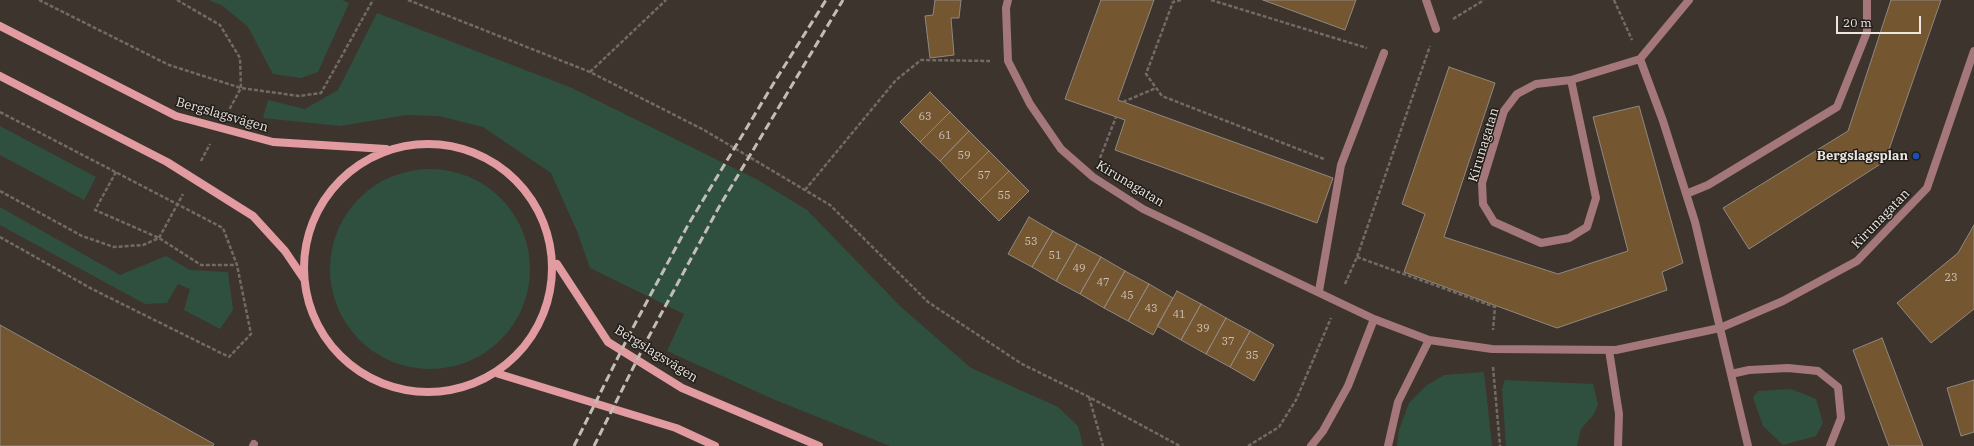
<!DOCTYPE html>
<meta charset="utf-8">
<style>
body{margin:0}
#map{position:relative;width:1974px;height:446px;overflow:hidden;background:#3d342d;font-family:"IBM Plex Serif",serif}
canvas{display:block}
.scale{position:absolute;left:1836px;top:16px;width:85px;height:18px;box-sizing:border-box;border:2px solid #ece6e1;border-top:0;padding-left:5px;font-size:12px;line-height:14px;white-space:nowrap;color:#ece6e1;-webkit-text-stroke:3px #211d19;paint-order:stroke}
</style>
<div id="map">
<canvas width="1974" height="446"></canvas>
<div class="scale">20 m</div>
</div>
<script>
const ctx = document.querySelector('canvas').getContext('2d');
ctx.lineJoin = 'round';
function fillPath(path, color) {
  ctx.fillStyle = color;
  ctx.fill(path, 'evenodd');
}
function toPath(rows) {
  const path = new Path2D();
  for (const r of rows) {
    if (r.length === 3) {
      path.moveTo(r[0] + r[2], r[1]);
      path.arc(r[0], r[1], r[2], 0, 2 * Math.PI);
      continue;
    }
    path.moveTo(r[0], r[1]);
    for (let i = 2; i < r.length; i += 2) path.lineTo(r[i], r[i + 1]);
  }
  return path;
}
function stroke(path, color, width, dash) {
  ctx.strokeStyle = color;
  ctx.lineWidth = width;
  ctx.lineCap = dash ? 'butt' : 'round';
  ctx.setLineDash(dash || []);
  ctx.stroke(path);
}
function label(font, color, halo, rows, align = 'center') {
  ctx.font = font + ' "IBM Plex Serif",serif';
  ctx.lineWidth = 3;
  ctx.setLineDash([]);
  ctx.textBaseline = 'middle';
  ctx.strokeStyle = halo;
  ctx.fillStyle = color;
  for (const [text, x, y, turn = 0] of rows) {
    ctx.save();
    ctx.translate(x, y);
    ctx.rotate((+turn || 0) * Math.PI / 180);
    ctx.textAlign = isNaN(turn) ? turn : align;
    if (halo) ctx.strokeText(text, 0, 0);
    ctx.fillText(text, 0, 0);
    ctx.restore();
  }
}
const green = toPath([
 [209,0,342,0,349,3,318,72,301,78,273,74,248,27,223,6],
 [377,13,572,88,758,180,807,210,901,307,971,368,1058,407,1078,426,1083,446,890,446,773,399,667,351,684,314,590,268,577,231,551,173,483,127,439,116,406,115,340,126,263,118,268,100,305,109,338,90],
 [0,126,96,177,84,200,0,155],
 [430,269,100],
 [0,207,120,275,166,256,190,270,228,272,233,310,220,329,184,310,190,289,178,284,167,303,145,304,0,225],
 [1484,372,1492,446,1397,446,1399,430,1409,403,1427,385,1444,375],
 [1505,380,1593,384,1598,404,1594,414,1581,429,1577,446,1506,446,1502,389],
 [1791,389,1816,399,1823,423,1816,436,1783,445,1763,426,1753,397,1758,391]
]);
const building = toPath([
 [935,0,961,0,959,18,951,18,954,55,930,58,925,16,933,15,935,0],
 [1101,0,1154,0,1118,100,1333,178,1317,223,1115,150,1125,120,1065,99,1101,0],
 [1263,0,1356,0,1345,30,1263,0],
 [1891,0,1941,0,1885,161,1749,249,1723,208,1848,131,1891,0],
 [1449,67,1495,83,1444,237,1558,274,1628,251,1593,117,1639,106,1683,263,1662,272,1667,290,1557,328,1404,272,1425,214,1402,204,1449,67],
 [930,92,950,112,920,142,900,122,930,92],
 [950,112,969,131,940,161,920,142,950,112],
 [969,131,989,151,959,181,940,161,969,131],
 [989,151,1009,171,979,201,959,181,989,151],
 [1009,171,1029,191,999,221,979,201,1009,171],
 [1029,217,1053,231,1032,267,1008,254,1029,217],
 [1974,225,1974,309,1931,343,1897,303,1958,253,1974,225],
 [1053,231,1077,244,1056,281,1032,267,1053,231],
 [1077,244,1101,257,1080,294,1056,281,1077,244],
 [1101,257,1125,271,1104,308,1080,294,1101,257],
 [1125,271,1149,284,1128,321,1104,308,1125,271],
 [1149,284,1173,298,1153,335,1128,321,1149,284],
 [1177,291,1201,304,1181,340,1157,326,1177,291],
 [1201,304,1226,318,1206,354,1181,340,1201,304],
 [1226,318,1250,331,1230,367,1206,354,1226,318],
 [0,325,214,444,213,446,0,446,0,325],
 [1250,331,1274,345,1254,381,1230,367,1250,331],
 [1882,338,1923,446,1889,446,1853,350,1882,338],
 [1974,380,1974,432,1961,436,1947,388,1974,380]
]);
const path = toPath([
 [39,0,169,65,241,88,299,96,321,93,373,0],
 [177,0,220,25,240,58,241,88,229,110],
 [408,0,590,72,704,130,830,205,928,302,1022,364,1089,397,1180,446],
 [1181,0,1173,2,1146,74,1162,96,1324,159],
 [1211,0,1367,48],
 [1614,0,1632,40],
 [1453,19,1484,0],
 [590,72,666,0],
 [1123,102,1156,88],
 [0,112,223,228,237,265,251,334,229,357,92,289,0,237],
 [1100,158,1116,117],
 [201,161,210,144],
 [116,172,95,210,159,238,201,265,237,265],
 [805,190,896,80,921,60,990,61],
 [0,191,82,236,114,247,143,245,159,238,183,194],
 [1357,257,1495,307,1493,330],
 [1345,284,1357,257,1430,46],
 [1493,367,1500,446],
 [1089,397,1103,446],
 [1248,446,1279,427,1296,400,1331,318]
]);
const service = toPath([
 [1319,291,1341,165,1384,53],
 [1720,328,1748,446],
 [1609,350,1619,414,1618,446],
 [1731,374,1749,370,1788,368,1818,371,1838,387,1841,418,1830,446],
 [253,446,254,444]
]);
const minor = toPath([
 [1008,0,1006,8,1008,61,1030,104,1061,149,1093,177,1143,209,1374,319,1429,340,1492,349,1616,350,1720,328,1783,301,1857,261,1927,188,1974,51],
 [1426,0,1436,29],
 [1640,59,1689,0],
 [1571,80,1596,198,1587,227,1569,238,1541,243,1494,222,1483,204,1482,183,1504,111,1517,94,1536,84,1571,80,1640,59,1663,121,1695,222,1720,328],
 [1686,194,1708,185,1837,107,1867,32,1867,0],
 [1311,446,1323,431,1348,386,1374,319],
 [1388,446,1398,402,1429,340]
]);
const secondary = toPath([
 [0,26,176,116,273,142,386,149],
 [0,76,167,162,253,216,285,251,304,279],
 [428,268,124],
 [557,264,608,342,682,388,819,446],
 [499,374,676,428,715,446]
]);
const rail = toPath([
 [574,446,629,335,688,225,775,81,826,0],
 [594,446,647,340,719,207,843,0]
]);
const markers = [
 [1916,156,4,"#1a4fb4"]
];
const numberNames = [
 ["63",925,117],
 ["61",945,136],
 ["59",964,156],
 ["57",984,176],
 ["55",1004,196],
 ["53",1031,242],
 ["51",1055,256],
 ["49",1079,269],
 ["23",1951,278],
 ["47",1103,283],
 ["45",1127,296],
 ["43",1151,309],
 ["41",1179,315],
 ["39",1203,329],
 ["37",1228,342],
 ["35",1252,356]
];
const streetNames = [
 ["Bergslagsvägen",222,115,16],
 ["Kirunagatan",1484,145,-73],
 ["Kirunagatan",1130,184,31],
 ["Kirunagatan",1881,219,-46],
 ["Bergslagsvägen",656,354,32]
];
const poiNames = [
 ["Bergslagsplan",1908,156]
];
fillPath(green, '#30503f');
fillPath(building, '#745631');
stroke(building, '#91887f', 1);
stroke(path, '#726a64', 2.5, [4, 2]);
stroke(service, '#a4777a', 8);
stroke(minor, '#a4777a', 8);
stroke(secondary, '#e29ba0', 8);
stroke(rail, '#c3bdb7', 3, [8, 4]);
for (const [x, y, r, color] of markers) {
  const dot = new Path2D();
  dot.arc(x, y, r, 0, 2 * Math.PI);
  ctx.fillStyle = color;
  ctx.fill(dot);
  stroke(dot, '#211d19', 1.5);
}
label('11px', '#cec2b5', null, numberNames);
label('13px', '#ece6e1', '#211d19', streetNames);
label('bold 13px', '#ece6e1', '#211d19', poiNames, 'right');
</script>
